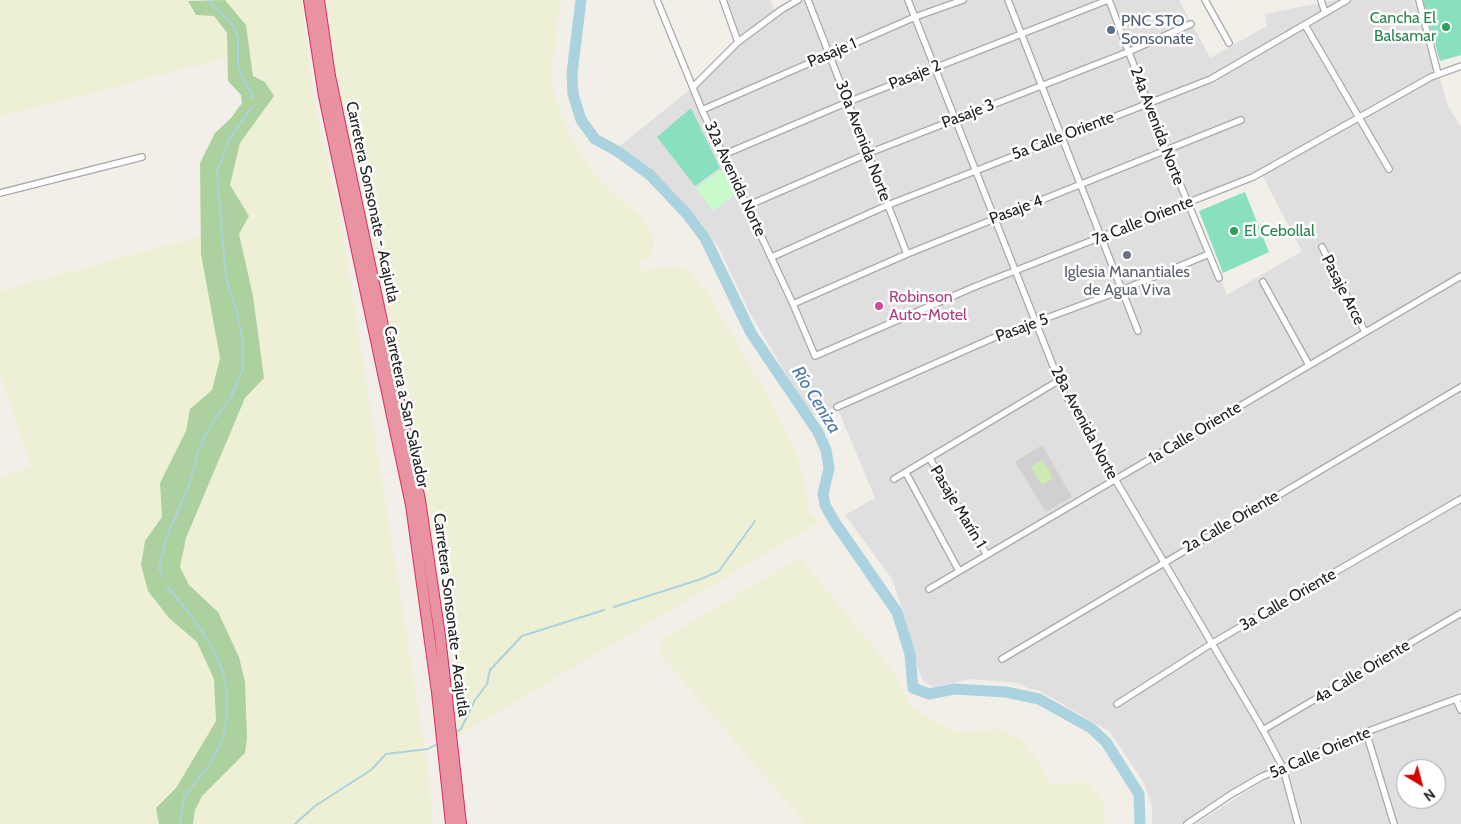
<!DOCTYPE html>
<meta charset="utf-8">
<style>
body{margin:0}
#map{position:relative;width:1461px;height:824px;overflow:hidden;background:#f2efe9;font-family:Cabin,sans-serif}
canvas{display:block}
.north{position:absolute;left:1396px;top:759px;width:50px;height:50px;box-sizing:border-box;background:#fff;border:1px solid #a7a7a7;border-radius:50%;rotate:143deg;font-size:14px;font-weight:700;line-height:20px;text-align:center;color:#222}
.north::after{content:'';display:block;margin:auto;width:18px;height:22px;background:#d40000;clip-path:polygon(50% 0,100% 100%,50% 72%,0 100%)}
</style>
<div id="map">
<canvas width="1461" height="824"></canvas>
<div class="north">N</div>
</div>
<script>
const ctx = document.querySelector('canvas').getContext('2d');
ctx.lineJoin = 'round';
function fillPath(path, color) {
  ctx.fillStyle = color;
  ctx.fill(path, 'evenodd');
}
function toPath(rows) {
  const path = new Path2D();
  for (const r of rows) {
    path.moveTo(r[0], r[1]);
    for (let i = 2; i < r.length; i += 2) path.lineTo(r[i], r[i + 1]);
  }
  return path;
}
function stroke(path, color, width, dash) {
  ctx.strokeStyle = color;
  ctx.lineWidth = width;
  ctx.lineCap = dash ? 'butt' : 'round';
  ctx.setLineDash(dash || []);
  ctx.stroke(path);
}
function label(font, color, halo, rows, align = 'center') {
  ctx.font = font + ' Cabin,sans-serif';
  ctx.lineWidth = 5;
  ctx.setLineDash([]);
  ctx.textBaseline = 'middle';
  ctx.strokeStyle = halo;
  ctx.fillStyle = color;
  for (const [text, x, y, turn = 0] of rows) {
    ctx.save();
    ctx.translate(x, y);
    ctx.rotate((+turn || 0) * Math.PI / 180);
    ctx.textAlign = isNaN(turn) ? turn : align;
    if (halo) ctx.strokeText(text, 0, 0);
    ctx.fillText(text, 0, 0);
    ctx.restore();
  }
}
const residential = toPath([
 [723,0,770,0,776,14,798,0,1179,0,1210,58,1267,26,1265,14,1336,0,1419,0,1447,104,1461,127,1461,692,1416,711,1461,698,1461,824,1196,824,1278,771,1261,777,1187,824,1152,824,1152,806,1144,783,1110,732,1040,691,1027,688,1018,683,971,679,933,687,923,681,918,669,905,617,892,579,845,515,875,498,837,407,815,415,804,404,751,315,718,246,698,219,671,189,636,163,620,146,693,87,738,42],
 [1261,173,1302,251,1227,295,1188,202],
 [1406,769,1436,769,1436,799,1406,799]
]);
const religious = toPath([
 [1042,445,1072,497,1046,512,1015,462]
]);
const farmland = toPath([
 [0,0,188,0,196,14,214,16,227,34,227,58,0,116],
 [225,0,302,0,314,103,338,205,428,769,433,824,176,824,221,758,231,668,172,575,245,397,264,378,253,296,239,234,249,216,230,185,240,143,273,96,263,77,253,76,246,25],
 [327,0,560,0,551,82,560,113,583,160,602,182,645,221,654,238,654,248,649,255,640,262,640,269,647,272,659,267,681,266,688,270,706,291,759,381,794,447,803,474,809,512,819,522,458,736,446,601,406,396,336,73],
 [201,236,220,358,212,390,190,409,188,429,160,483,162,517,145,541,141,565,148,591,167,615,197,642,214,679,216,721,176,788,157,807,159,824,0,824,0,478,31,466,0,373,0,291],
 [800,558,890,667,911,707,954,732,999,729,1019,738,1032,752,1050,784,1087,782,1102,800,1106,824,806,824,661,655,660,646,666,637]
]);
const grass = toPath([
 [1042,460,1053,478,1042,485,1031,467]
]);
const forest = toPath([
 [225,0,246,25,253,76,265,82,274,96,240,143,230,185,249,216,239,234,253,296,264,378,245,398,186,538,180,567,189,585,218,612,239,657,245,682,247,738,245,753,202,796,195,810,193,824,159,824,156,808,176,788,216,721,214,679,197,642,169,618,148,591,141,565,145,541,162,517,160,483,186,431,190,409,212,390,220,358,201,254,200,163,215,133,231,118,242,103,241,95,228,81,227,33,214,16,196,15,188,1]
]);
const park = toPath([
 [724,168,736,194,713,211,696,188]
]);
const pitch = toPath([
 [1423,0,1461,0,1461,55,1440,61],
 [691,108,720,168,695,186,657,137],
 [1245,192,1269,252,1223,273,1199,211]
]);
const parking = toPath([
 [1409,0,1419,0,1432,55,1425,58]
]);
const stream = toPath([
 [208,0,233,25,238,37,238,63,241,75,253,95,252,99],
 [163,577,159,568,166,539,189,485,199,448,211,425,231,397,243,368,243,342,237,312,227,282,224,257,217,171,229,140,252,107],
 [167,586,190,614,212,647,222,669,227,691,227,716,223,739,210,764,184,797,180,824],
 [614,607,701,579,719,571,755,521],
 [456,732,461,729,475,700,487,684,490,670,522,636,604,610],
 [295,824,315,806,371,770,386,754,428,749,437,744]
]);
const river = toPath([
 [581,0,572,73,573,94,581,120,595,139,617,151,650,175,686,213,705,238,751,333,818,432,826,450,829,468,823,494,825,505,834,521,897,612,910,654,913,688,929,694,954,689,1006,692,1039,699,1091,728,1106,742,1139,794,1140,824]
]);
const street = toPath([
 [657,0,702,110,793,304,815,356,974,287,1253,177,1431,77,1461,66],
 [723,0,738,42],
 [808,0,907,254],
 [908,0,1063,391,1263,730,1283,768,1298,824],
 [1008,0,1138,331],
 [1109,0,1166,150,1219,278],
 [1205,0,1229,43],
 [1321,0,1325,13],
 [1419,0,1438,74],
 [1305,25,1389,169],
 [693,87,738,42,781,10,798,0],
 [702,110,915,17,963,0],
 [723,155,848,102,1108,0],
 [0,193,142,157],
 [747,206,869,153,1128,52,1191,24],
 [1322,247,1365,332],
 [772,257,888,205,1211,79,1347,0],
 [1263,282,1309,365],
 [793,304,907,254,1241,120],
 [837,407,993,338,1122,290,1209,254],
 [930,459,987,555],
 [906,473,959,571],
 [894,479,1058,381],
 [929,589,1461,276],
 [1002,659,1461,387],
 [1456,699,1461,710],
 [1117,704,1211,644,1461,499],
 [1263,730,1461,613],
 [1366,732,1394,824],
 [1187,824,1230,795,1261,777,1366,732,1461,697]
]);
const highway = toPath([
 [309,0,324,96,411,505,437,692,451,824],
 [319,0,330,76,420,500,440,636,461,824]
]);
const markers = [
 [1446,27,5,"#2e9e5b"],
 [1111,30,5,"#5c6f8a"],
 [1234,231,5,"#2e9e5b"],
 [1127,255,5,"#6b7280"],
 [879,306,5,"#d1479c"]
];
const leisureNames = [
 ["Cancha El",1436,18],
 ["Balsamar",1436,36],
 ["El Cebollal",1244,231,"left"]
];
const serviceNames = [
 ["PNC STO",1121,21],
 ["Sonsonate",1121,39]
];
const streetNames = [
 ["Pasaje 1",832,53,-23],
 ["Pasaje 2",915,75,-22],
 ["Pasaje 3",968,114,-21],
 ["24a Avenida Norte",1157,126,69],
 ["5a Calle Oriente",1063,136,-21],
 ["30a Avenida Norte",863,141,69],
 ["32a Avenida Norte",735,179,65],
 ["Carretera Sonsonate - Acajutla",372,202,78],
 ["Pasaje 4",1016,210,-21],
 ["7a Calle Oriente",1143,221,-22],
 ["Pasaje Arce",1343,290,63],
 ["Pasaje 5",1022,328,-20],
 ["Carretera a San Salvador",406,407,78],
 ["28a Avenida Norte",1084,423,62],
 ["1a Calle Oriente",1195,433,-31],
 ["Pasaje Marín 1",958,507,59],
 ["2a Calle Oriente",1231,522,-30],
 ["3a Calle Oriente",1288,600,-30],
 ["Carretera Sonsonate - Acajutla",451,615,83],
 ["4a Calle Oriente",1362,672,-31],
 ["5a Calle Oriente",1320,753,-23]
];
const worshipNames = [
 ["Iglesia Manantiales",1127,272],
 ["de Agua Viva",1127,290]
];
const hotelNames = [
 ["Robinson",889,297],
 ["Auto-Motel",889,315]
];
const waterNames = [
 ["Río Ceniza",816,400,58]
];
fillPath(residential, '#e0dfdf');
fillPath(religious, '#d0d0d0');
fillPath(farmland, '#eef0d5');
fillPath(grass, '#cdebb0');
fillPath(forest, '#add19e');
fillPath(park, '#c8facc');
fillPath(pitch, '#88e0be');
fillPath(parking, '#e2e2e2');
stroke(stream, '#aad3df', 2);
stroke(river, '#aad3df', 11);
stroke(street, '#a9a9a9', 8);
stroke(highway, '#dc2a67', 12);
stroke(street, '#fff', 5.5);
stroke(highway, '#e892a2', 10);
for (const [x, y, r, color] of markers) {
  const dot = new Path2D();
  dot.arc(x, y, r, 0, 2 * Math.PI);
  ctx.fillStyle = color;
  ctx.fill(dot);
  stroke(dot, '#fff', 2);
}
label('16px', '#27864d', '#fff', leisureNames, 'right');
label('16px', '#4e5e75', '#fff', serviceNames, 'left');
label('16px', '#222', '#fff', streetNames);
label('16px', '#5b616d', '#fff', worshipNames);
label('16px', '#b23c85', '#fff', hotelNames, 'left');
label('italic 18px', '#4a7aab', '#fff', waterNames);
</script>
